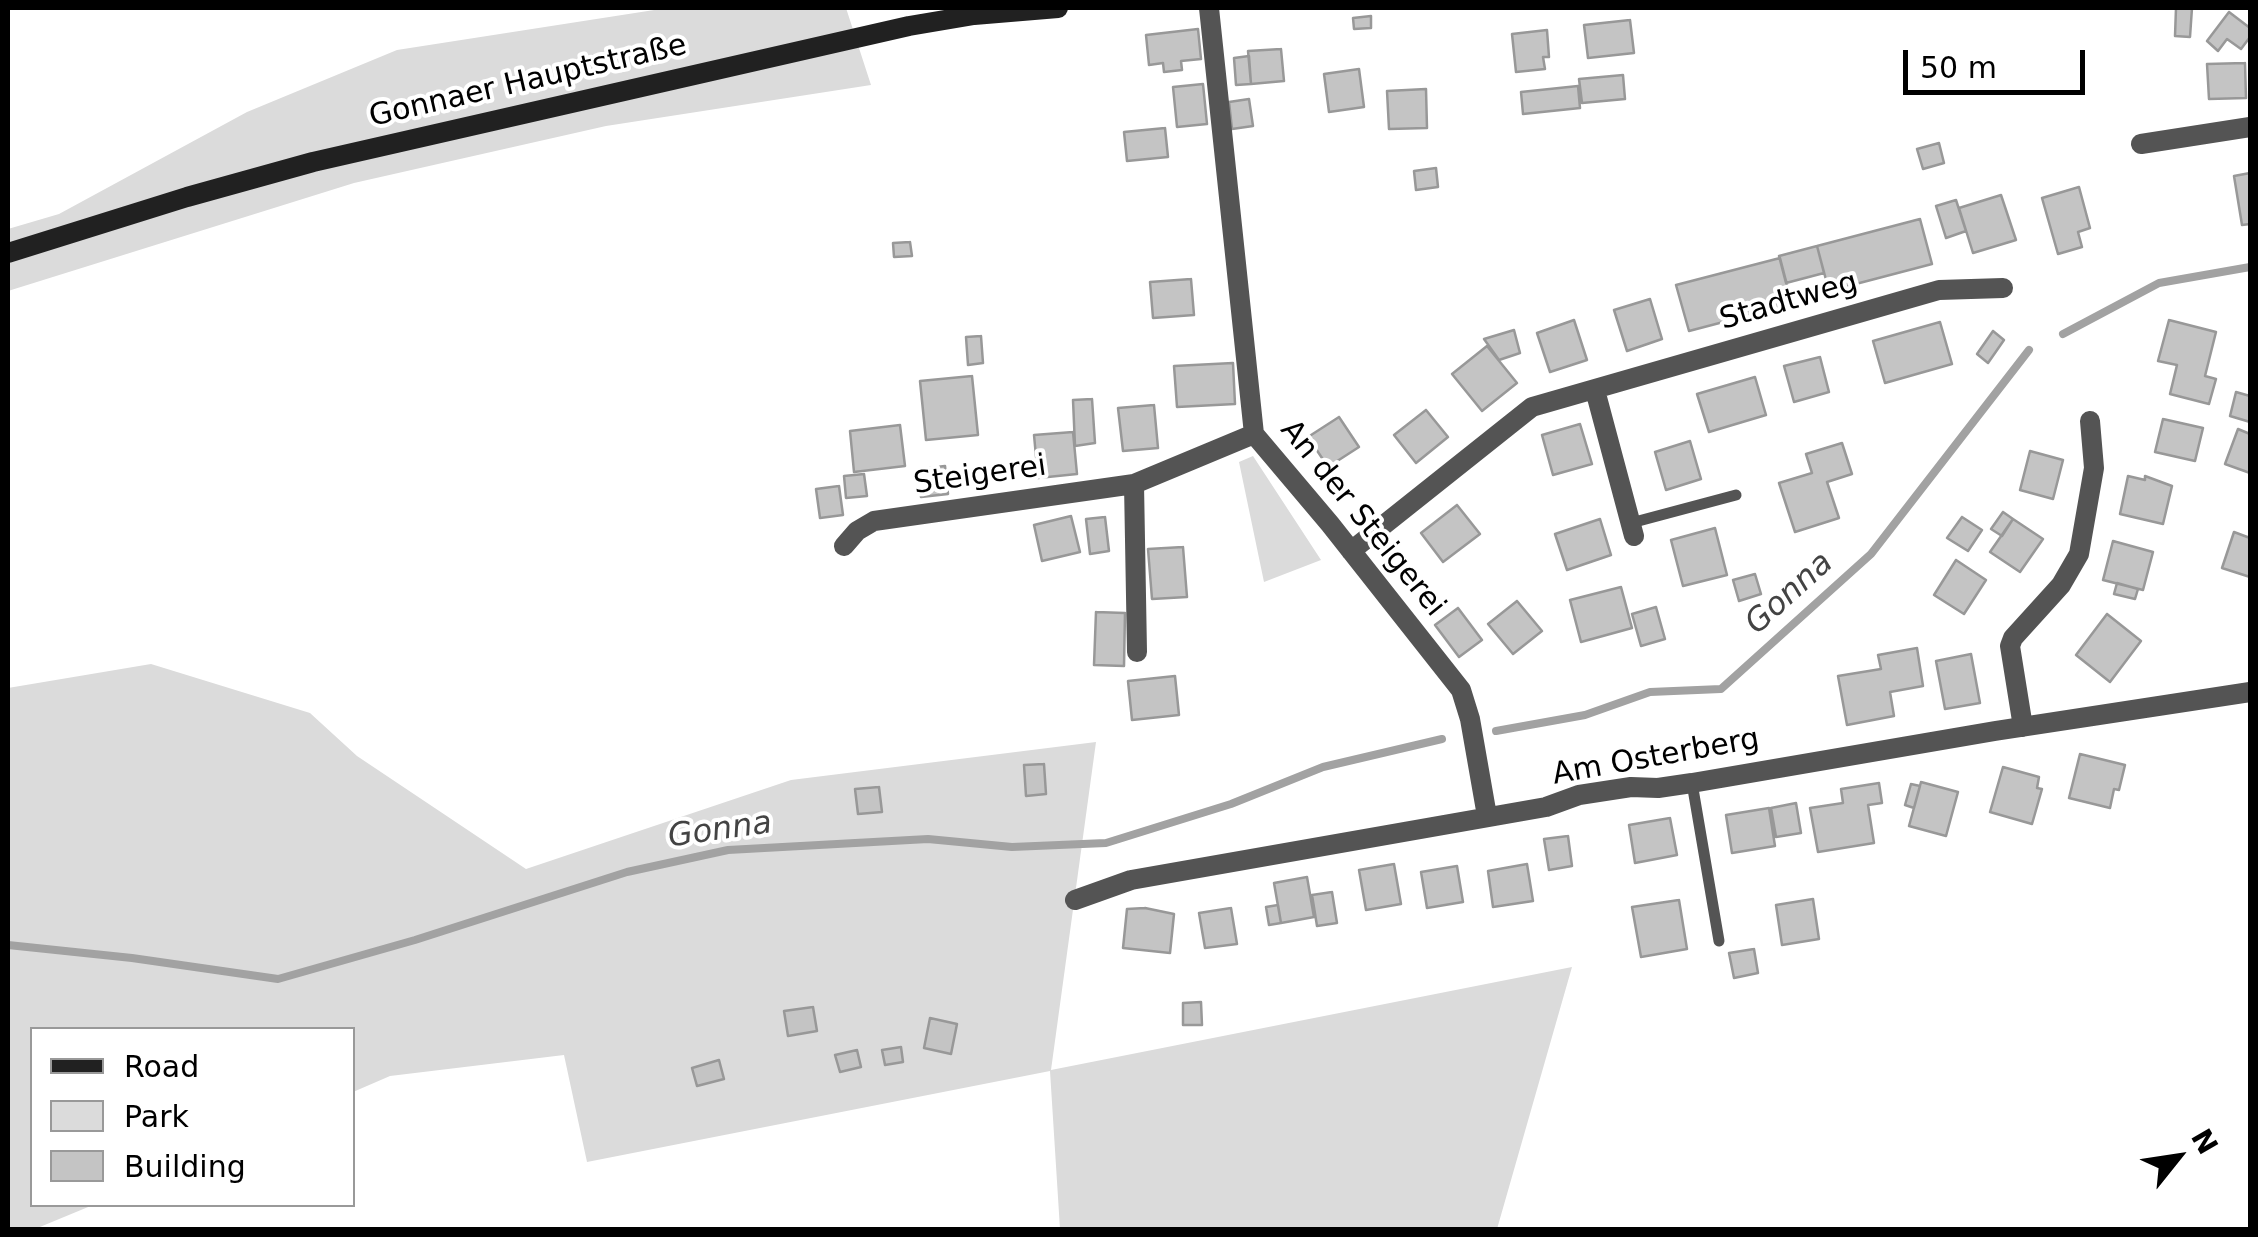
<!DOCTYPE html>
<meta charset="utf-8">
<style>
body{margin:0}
#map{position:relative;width:2258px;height:1237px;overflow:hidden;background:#fff;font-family:"DejaVu Sans",sans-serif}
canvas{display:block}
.frame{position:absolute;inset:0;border:10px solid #000;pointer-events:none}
.legend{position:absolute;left:30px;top:1027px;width:325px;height:180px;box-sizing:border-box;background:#fff;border:2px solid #999;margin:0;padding:12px 18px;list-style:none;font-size:30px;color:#000}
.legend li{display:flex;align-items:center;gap:20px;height:50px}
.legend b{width:50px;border:2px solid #999}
.north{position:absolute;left:2128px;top:1107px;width:100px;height:100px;-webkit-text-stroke:8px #fff;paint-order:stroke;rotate:60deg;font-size:28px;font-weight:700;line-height:40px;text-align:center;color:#000}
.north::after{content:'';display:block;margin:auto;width:35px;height:45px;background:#000;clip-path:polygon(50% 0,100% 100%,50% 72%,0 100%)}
.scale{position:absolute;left:1903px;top:50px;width:182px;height:45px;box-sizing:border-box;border:5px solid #000;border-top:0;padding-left:12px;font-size:30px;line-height:35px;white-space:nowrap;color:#000;-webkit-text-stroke:8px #fff;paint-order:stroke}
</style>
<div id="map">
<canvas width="2258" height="1237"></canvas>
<div class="frame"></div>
<ul class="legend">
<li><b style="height:12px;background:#212121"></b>Road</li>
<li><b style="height:28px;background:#dbdbdb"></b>Park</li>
<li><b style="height:28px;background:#c4c4c4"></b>Building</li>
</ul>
<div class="north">N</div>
<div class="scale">50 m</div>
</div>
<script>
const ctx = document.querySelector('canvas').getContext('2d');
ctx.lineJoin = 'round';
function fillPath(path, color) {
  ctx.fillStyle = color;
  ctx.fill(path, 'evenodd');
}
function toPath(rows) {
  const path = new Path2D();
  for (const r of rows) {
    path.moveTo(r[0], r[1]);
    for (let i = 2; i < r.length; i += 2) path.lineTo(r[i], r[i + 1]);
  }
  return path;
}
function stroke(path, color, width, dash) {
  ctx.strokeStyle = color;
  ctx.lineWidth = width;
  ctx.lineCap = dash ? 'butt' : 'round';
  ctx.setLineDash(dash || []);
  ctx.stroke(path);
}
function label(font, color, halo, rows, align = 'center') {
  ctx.font = font + ' "DejaVu Sans",sans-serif';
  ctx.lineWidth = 8;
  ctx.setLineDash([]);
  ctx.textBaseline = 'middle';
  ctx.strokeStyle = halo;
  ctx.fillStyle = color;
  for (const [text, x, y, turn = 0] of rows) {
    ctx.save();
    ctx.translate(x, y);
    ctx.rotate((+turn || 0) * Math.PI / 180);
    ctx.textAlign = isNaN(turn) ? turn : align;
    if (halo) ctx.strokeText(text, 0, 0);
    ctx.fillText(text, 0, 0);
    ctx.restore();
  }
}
const green = toPath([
 [667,8,846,8,871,85,606,126,354,183,8,291,8,229,59,214,247,112,397,50],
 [1253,456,1321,560,1264,582,1239,462],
 [151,664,310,713,357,756,526,869,791,780,1096,742,1051,1070,1572,967,1497,1229,1060,1229,1050,1071,587,1162,564,1055,390,1076,353,1092,352,1030,32,1030,32,1204,93,1205,35,1229,8,1230,8,688]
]);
const stream = toPath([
 [2063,334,2159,283,2250,267],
 [1496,731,1585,715,1650,692,1721,689,1871,554,2029,350],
 [8,945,132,958,278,979,415,940,627,872,728,850,928,839,1012,847,1106,843,1231,804,1323,767,1442,739]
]);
const building = toPath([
 [2176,8,2192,8,2190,37,2175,36,2176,8],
 [2229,12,2250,28,2250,37,2241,49,2227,39,2218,51,2207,41,2229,12],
 [1371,16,1371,28,1354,29,1353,18,1371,16],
 [1630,20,1634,53,1588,58,1584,25,1630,20],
 [1198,29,1201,59,1181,61,1182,70,1164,72,1163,63,1149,65,1146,35,1198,29],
 [1547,30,1549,57,1543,57,1545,69,1516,72,1512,34,1547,30],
 [1281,49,1284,81,1251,84,1248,51,1281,49],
 [1249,56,1251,84,1236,85,1234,58,1249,56],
 [2245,63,2246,98,2209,99,2207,64,2245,63],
 [1359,69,1364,107,1329,112,1324,74,1359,69],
 [1623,75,1625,99,1582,103,1579,79,1623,75],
 [1203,84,1207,124,1177,127,1173,87,1203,84],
 [1578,86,1580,108,1523,114,1521,92,1578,86],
 [1426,89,1427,128,1389,129,1387,91,1426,89],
 [1249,99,1253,126,1232,129,1229,102,1249,99],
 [1165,128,1168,157,1127,161,1124,132,1165,128],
 [1939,143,1944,163,1923,169,1917,149,1939,143],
 [1436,168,1438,187,1416,190,1414,171,1436,168],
 [2250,173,2250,224,2242,225,2234,176,2250,173],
 [2079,187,2090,228,2078,232,2082,247,2058,254,2042,198,2079,187],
 [2001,195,2016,240,1973,253,1959,208,2001,195],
 [1956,200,1966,231,1946,238,1936,206,1956,200],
 [1920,219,1932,264,1829,291,1817,246,1920,219],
 [910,242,912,256,894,257,893,243,910,242],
 [1817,246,1824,273,1786,283,1779,256,1817,246],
 [1780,258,1792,304,1689,331,1676,285,1780,258],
 [1191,279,1194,315,1153,318,1150,282,1191,279],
 [1650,299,1662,339,1627,351,1614,310,1650,299],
 [1574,320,1587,360,1550,372,1537,333,1574,320],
 [2169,320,2216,332,2205,376,2216,379,2209,404,2170,394,2177,365,2158,361,2169,320],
 [1940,322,1952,364,1885,383,1873,341,1940,322],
 [1514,330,1520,353,1499,360,1484,339,1514,330],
 [1993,331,2004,340,1988,363,1977,354,1993,331],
 [981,336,983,363,968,365,966,337,981,336],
 [1487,346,1517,383,1482,411,1452,374,1487,346],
 [1820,357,1829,392,1794,402,1784,366,1820,357],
 [1233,363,1235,404,1177,407,1174,366,1233,363],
 [972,376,978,435,926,440,920,381,972,376],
 [1755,377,1766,415,1709,432,1697,394,1755,377],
 [2236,392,2250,396,2250,422,2230,416,2236,392],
 [1092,399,1095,443,1075,446,1073,400,1092,399],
 [1154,405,1158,448,1123,451,1118,408,1154,405],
 [1426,410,1448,437,1416,463,1394,435,1426,410],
 [1339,417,1359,447,1328,467,1308,437,1339,417],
 [2163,419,2203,428,2195,461,2155,452,2163,419],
 [1580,424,1592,464,1553,475,1542,435,1580,424],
 [900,425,905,466,854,472,850,431,900,425],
 [2238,429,2250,434,2250,473,2225,464,2238,429],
 [1073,432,1077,474,1038,478,1034,435,1073,432],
 [1690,441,1701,479,1666,490,1655,452,1690,441],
 [1842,443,1852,474,1827,482,1839,518,1795,532,1779,483,1812,473,1806,454,1842,443],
 [2030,451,2063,460,2053,499,2020,490,2030,451],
 [945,466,948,494,921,497,918,469,945,466],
 [864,474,867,496,846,498,844,476,864,474],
 [2128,476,2145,480,2145,476,2172,486,2163,524,2120,514,2128,476],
 [839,486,843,515,820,518,816,489,839,486],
 [1457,505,1480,534,1443,562,1421,533,1457,505],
 [2003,512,2013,519,2002,536,1991,529,2003,512],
 [1071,516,1080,552,1042,561,1034,525,1071,516],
 [1105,517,1109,551,1090,554,1086,519,1105,517],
 [1962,517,1982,530,1968,551,1947,538,1962,517],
 [1600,519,1611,555,1567,570,1555,534,1600,519],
 [2013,519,2043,539,2020,572,1990,552,2013,519],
 [1715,528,1727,575,1683,586,1671,540,1715,528],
 [2234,532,2250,538,2250,577,2222,568,2234,532],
 [2113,541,2153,552,2143,590,2103,580,2113,541],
 [1183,547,1187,597,1152,599,1148,549,1183,547],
 [1956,560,1986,580,1964,614,1934,595,1956,560],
 [1755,574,1761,594,1739,601,1733,580,1755,574],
 [2117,583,2138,589,2135,599,2114,594,2117,583],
 [1621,587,1632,628,1581,642,1570,600,1621,587],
 [1517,601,1542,631,1513,654,1488,624,1517,601],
 [1656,607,1665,639,1641,646,1632,614,1656,607],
 [1458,608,1482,640,1459,657,1435,625,1458,608],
 [1096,612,1125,613,1124,666,1094,665,1096,612],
 [2107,614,2141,641,2110,682,2076,655,2107,614],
 [1917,648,1923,686,1890,692,1894,716,1847,725,1838,676,1881,669,1878,655,1917,648],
 [1971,654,1980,703,1945,709,1936,661,1971,654],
 [1175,676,1179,715,1132,720,1128,681,1175,676],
 [2080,754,2125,765,2119,790,2114,789,2110,808,2069,798,2080,754],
 [1044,764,1046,794,1026,796,1024,765,1044,764],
 [2003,767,2039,777,2037,788,2042,789,2032,824,1990,812,2003,767],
 [1921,782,1958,792,1946,836,1909,826,1921,782],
 [1879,783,1882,803,1868,805,1874,843,1818,852,1810,808,1843,803,1841,789,1879,783],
 [1911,784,1920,786,1914,808,1905,805,1911,784],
 [879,787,882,812,858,814,855,789,879,787],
 [1796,803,1801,833,1776,837,1771,808,1796,803],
 [1769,808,1775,846,1732,853,1726,815,1769,808],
 [1670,818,1677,855,1635,863,1629,825,1670,818],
 [1568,836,1572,866,1549,870,1544,839,1568,836],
 [1394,864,1401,904,1366,910,1359,870,1394,864],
 [1527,864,1533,901,1493,907,1488,871,1527,864],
 [1457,866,1463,902,1427,908,1421,872,1457,866],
 [1307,877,1314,917,1281,923,1274,883,1307,877],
 [1332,892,1337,923,1317,926,1312,895,1332,892],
 [1813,899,1819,939,1782,945,1776,905,1813,899],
 [1679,900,1687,949,1641,957,1632,907,1679,900],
 [1278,905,1281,923,1269,925,1266,907,1278,905],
 [1145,908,1174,914,1170,953,1123,948,1127,909,1145,908],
 [1231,908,1237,944,1205,948,1199,913,1231,908],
 [1754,949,1758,973,1734,978,1729,953,1754,949],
 [1201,1002,1202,1025,1183,1025,1183,1003,1201,1002],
 [813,1007,817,1031,788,1036,784,1011,813,1007],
 [930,1018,957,1024,951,1054,924,1048,930,1018],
 [901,1047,903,1062,885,1065,882,1050,901,1047],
 [857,1050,861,1067,840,1072,835,1055,857,1050],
 [719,1060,724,1079,697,1086,692,1068,719,1060]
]);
const lane = toPath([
 [1631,523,1736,495],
 [1692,783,1719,941]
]);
const street = toPath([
 [1209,8,1254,434,1330,524,1461,690,1470,719,1487,816],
 [2141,144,2250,127],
 [1595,390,1634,536],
 [1134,484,1137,652],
 [844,546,857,531,874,521,1134,484,1254,434],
 [1351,551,1532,407,1939,290,2003,288],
 [2023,727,2010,646,2013,638,2061,585,2079,554,2094,468,2090,421],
 [1075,900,1131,880,1546,807,1579,795,1631,787,1658,788,1692,783,1995,731,2250,692]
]);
const secondary = toPath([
 [8,253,187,197,313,162,909,26,974,15,1058,8]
]);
const streetNames = [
 ["Gonnaer Hauptstraße",528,82,-13],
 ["Stadtweg",1789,302,-16],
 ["Steigerei",980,476,-8],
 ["An der Steigerei",1362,519,51],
 ["Am Osterberg",1656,758,-10]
];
const waterNames = [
 ["Gonna",1790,594,-42],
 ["Gonna",720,831,-8]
];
fillPath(green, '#dbdbdb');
stroke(stream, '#a2a2a2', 8);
fillPath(building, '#c4c4c4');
stroke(building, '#989898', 2.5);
stroke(lane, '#545454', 11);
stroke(street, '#545454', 20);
stroke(secondary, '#212121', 20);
label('30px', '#000', '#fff', streetNames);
label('italic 32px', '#434343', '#fff', waterNames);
</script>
